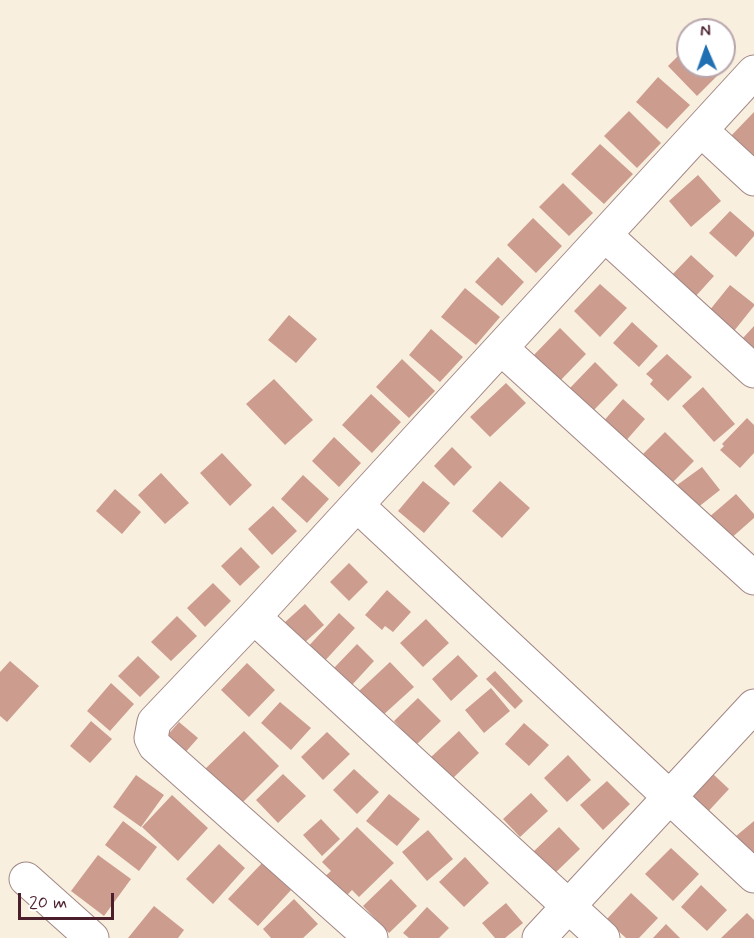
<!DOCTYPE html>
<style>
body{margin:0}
#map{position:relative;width:754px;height:938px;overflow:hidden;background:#f9efdf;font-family:Mynerve,sans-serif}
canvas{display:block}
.north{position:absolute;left:676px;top:18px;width:60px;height:60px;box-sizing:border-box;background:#fff;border:2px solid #b7a5aa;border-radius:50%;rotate:358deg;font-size:16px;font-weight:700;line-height:24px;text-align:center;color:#4a1f2b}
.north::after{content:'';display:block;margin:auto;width:21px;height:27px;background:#1f6fb2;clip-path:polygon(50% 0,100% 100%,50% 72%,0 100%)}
.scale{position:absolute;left:18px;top:893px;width:96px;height:27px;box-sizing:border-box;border:3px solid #4a1f2b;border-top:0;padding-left:8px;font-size:18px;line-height:21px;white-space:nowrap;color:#4a1f2b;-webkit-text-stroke:4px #fff;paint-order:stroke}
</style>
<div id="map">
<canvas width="754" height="938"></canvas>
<div class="north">N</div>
<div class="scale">20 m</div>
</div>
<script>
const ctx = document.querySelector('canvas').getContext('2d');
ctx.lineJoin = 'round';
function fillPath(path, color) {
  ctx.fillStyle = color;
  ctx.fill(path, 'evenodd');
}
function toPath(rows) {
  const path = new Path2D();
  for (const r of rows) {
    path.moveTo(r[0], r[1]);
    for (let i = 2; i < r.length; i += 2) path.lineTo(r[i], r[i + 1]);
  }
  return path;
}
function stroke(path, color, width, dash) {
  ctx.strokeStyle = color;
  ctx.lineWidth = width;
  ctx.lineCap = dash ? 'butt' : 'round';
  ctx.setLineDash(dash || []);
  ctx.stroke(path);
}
const building = toPath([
 [688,46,688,66,713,66,720,73,697,96,668,66],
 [658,77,690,105,667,129,636,102],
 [629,111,661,143,637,168,604,136],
 [754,112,754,159,729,138],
 [600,144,633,174,604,204,571,174],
 [698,175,721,201,691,227,669,201],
 [563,183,593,213,569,236,539,207],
 [730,211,754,232,754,236,736,257,709,233],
 [533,218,562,246,536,273,507,245],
 [691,255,714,276,695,297,671,276],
 [498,257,524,282,502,306,475,282],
 [600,284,627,308,600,337,574,311],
 [730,285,754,304,754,306,734,331,709,311],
 [465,288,500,317,476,345,441,317],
 [289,315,317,339,296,363,268,340],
 [632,322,658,346,639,367,613,343],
 [754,326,754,350,742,339],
 [560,328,586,354,557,384,531,358],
 [431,329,463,357,440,382,409,355],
 [667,354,692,377,668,401,650,384,653,380,646,374],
 [402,359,435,391,409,418,376,387],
 [595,362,618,385,594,410,570,388],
 [274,379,313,420,285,445,246,404],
 [506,383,526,403,490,437,470,417],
 [703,387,735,424,714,442,682,406],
 [371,394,401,422,372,453,342,425],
 [623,399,645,419,624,443,601,424],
 [747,418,754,425,754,453,740,468,720,450,724,446,722,444],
 [665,432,694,461,667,488,638,459],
 [334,437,361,463,339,487,312,461],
 [452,447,472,467,454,486,434,466],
 [222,453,252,485,230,506,200,473],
 [702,467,720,490,692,512,673,488],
 [161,473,189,503,165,524,138,495],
 [303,475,329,499,307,523,281,499],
 [423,481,450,503,424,533,398,511],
 [500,481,530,508,502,538,472,511],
 [115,489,141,512,122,534,96,511],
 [736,494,754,514,754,518,729,540,708,518],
 [273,506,297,531,272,555,248,529],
 [241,547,260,567,240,586,221,566],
 [349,563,368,582,349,601,330,582],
 [213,583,231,601,205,627,187,608],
 [387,590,411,612,393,632,385,626,382,630,365,615],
 [305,604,324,625,303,644,284,623],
 [339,613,355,628,321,665,305,650],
 [177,616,197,636,171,661,151,642],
 [426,619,449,643,423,667,400,643],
 [357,644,374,661,352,685,334,668],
 [458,655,478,676,451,701,432,679],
 [138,656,160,677,140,697,118,676],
 [10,661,39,686,7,722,0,716,0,672],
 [390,662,414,687,382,716,359,691],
 [247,663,275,690,249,717,221,690],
 [495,671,523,701,515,709,486,679],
 [111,683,134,704,110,731,87,711],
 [491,688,510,711,484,733,465,710],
 [418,698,441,721,416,745,394,721],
 [280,702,311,728,291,750,261,723],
 [91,721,112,739,90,763,70,746],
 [179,722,198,738,183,755,164,739],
 [524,723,549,745,529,766,505,744],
 [244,731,279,766,237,808,202,772],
 [459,731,479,753,452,779,431,757],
 [327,732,350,754,323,780,301,757],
 [568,755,591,780,567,802,544,778],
 [354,769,379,792,357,814,333,790],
 [283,774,306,796,278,823,256,800],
 [713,774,729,789,704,816,688,802],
 [136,775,164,795,141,827,113,807],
 [607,781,630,804,603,830,580,805],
 [531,793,548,811,520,837,503,819],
 [389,794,420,819,397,846,366,821],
 [172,795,208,828,178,861,142,827],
 [321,819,340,839,322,856,303,835],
 [123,821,157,847,139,871,105,845],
 [754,821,754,868,730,841],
 [357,827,394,863,359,897,352,890,343,899,322,879,331,871,322,862],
 [559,827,580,849,554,874,533,852],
 [428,830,453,859,427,881,402,852],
 [219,844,245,868,213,904,186,879],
 [671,848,699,874,673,901,645,874],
 [98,855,131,879,104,916,71,891],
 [465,857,489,883,464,907,439,882],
 [262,863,291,890,258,926,228,899],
 [391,879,417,906,389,933,363,906],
 [701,885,727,910,707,931,681,907],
 [631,893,658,918,639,938,626,938,606,920],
 [294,899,318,924,303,938,271,938,263,929],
 [506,903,523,923,505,938,495,938,482,923],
 [154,906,184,930,178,938,128,938],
 [427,907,449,928,439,938,409,938,403,933],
 [747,913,754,920,754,938,721,938],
 [666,924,680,938,653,938]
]);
const minor = toPath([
 [701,130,754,179],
 [605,235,754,371],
 [501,348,754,578],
 [357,505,754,876],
 [254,617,603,938],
 [26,879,92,938],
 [371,938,155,746,151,738,154,722,254,617,754,72],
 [539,938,754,706]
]);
fillPath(building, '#cc9d8f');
stroke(minor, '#a28785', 35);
stroke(minor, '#fff', 33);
</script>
